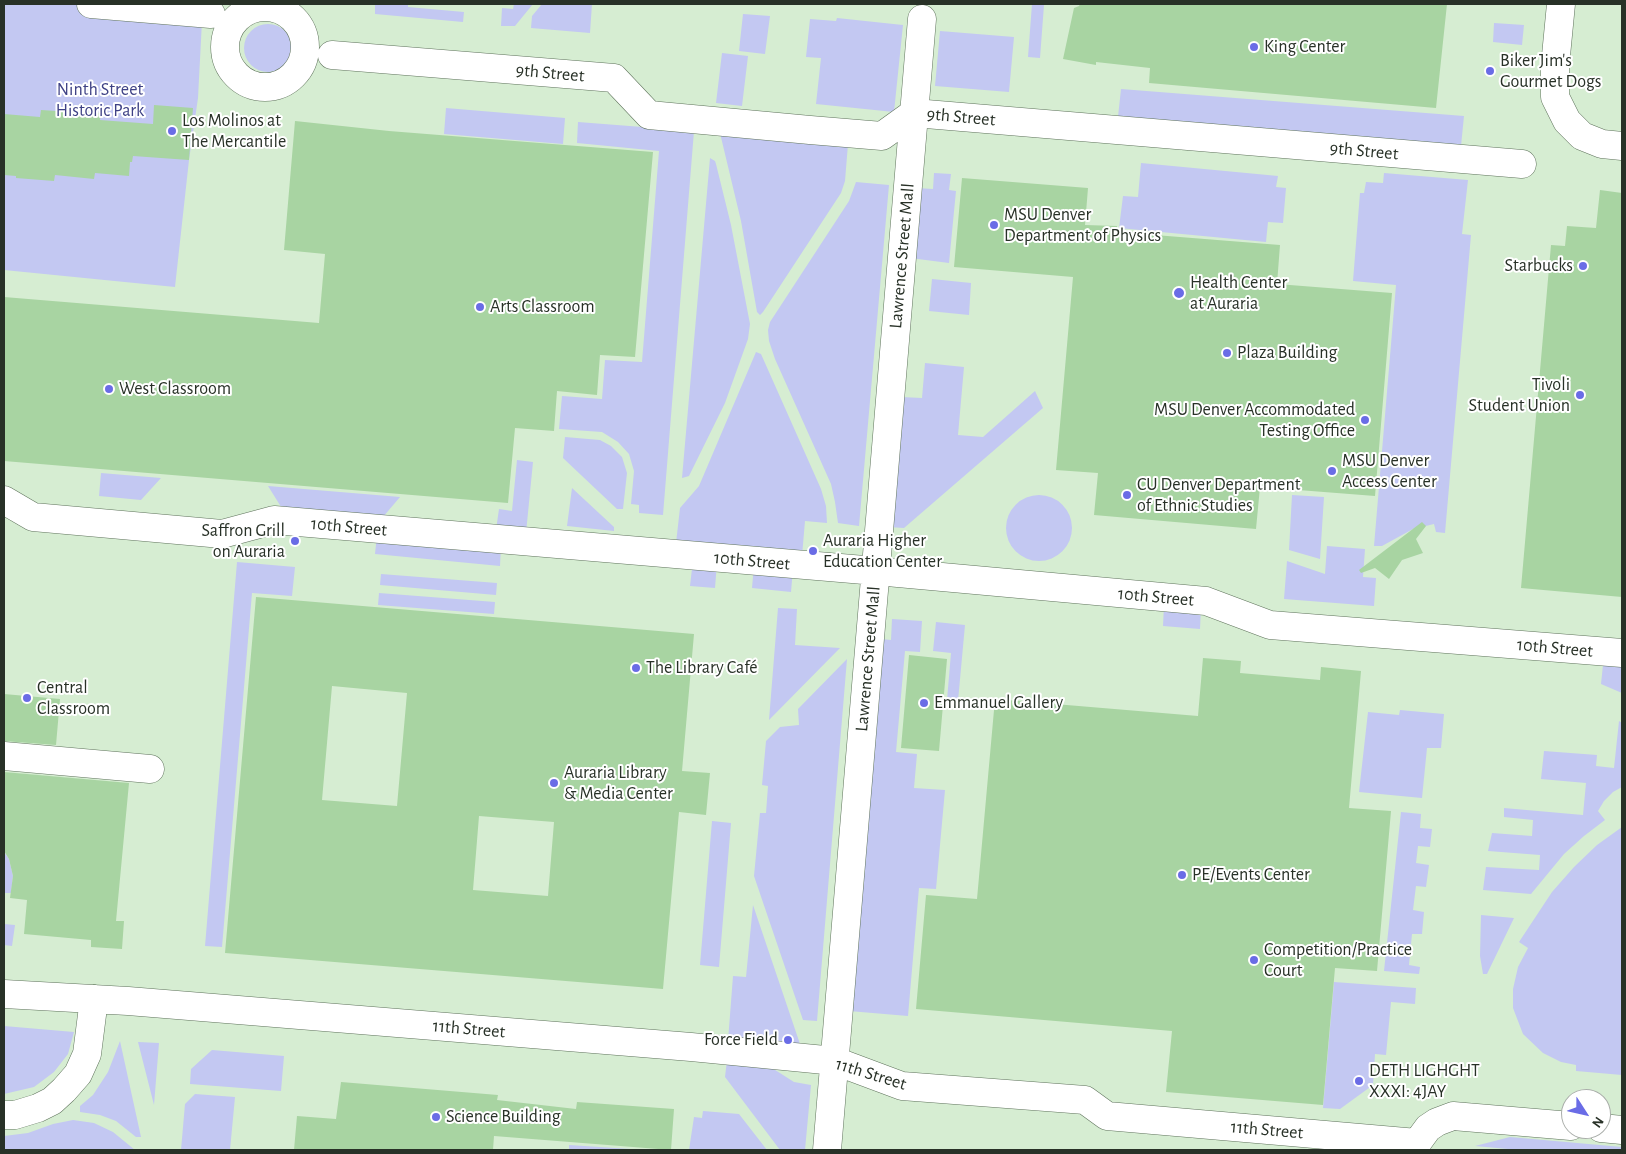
<!DOCTYPE html>
<meta charset="utf-8">
<style>
body{margin:0}
#map{position:relative;width:1626px;height:1154px;overflow:hidden;background:#d6edd2;font-family:"Alegreya Sans",sans-serif}
canvas{display:block}
.frame{position:absolute;inset:0;border:5px solid #283127;pointer-events:none}
.north{position:absolute;left:1561px;top:1089px;width:50px;height:50px;box-sizing:border-box;background:#fff;border:1px solid #a9ada9;border-radius:50%;rotate:125deg;font-size:14px;font-weight:700;line-height:20px;text-align:center;color:#283127}
.north::after{content:'';display:block;margin:auto;width:18px;height:22px;background:#6a6ce6;clip-path:polygon(50% 0,100% 100%,50% 72%,0 100%)}
</style>
<div id="map">
<canvas width="1626" height="1154"></canvas>
<div class="frame"></div>
<div class="north">N</div>
</div>
<script>
const ctx = document.querySelector('canvas').getContext('2d');
ctx.lineJoin = 'round';
function fillPath(path, color) {
  ctx.fillStyle = color;
  ctx.fill(path, 'evenodd');
}
function toPath(rows) {
  const path = new Path2D();
  for (const r of rows) {
    if (r.length === 3) {
      path.moveTo(r[0] + r[2], r[1]);
      path.arc(r[0], r[1], r[2], 0, 2 * Math.PI);
      continue;
    }
    path.moveTo(r[0], r[1]);
    for (let i = 2; i < r.length; i += 2) path.lineTo(r[i], r[i + 1]);
  }
  return path;
}
function stroke(path, color, width, dash) {
  ctx.strokeStyle = color;
  ctx.lineWidth = width;
  ctx.lineCap = dash ? 'butt' : 'round';
  ctx.setLineDash(dash || []);
  ctx.stroke(path);
}
function label(font, color, halo, rows, align = 'center') {
  ctx.font = font + ' "Alegreya Sans",sans-serif';
  ctx.lineWidth = 4;
  ctx.setLineDash([]);
  ctx.textBaseline = 'middle';
  ctx.strokeStyle = halo;
  ctx.fillStyle = color;
  for (const [text, x, y, turn = 0] of rows) {
    ctx.save();
    ctx.translate(x, y);
    ctx.rotate((+turn || 0) * Math.PI / 180);
    ctx.textAlign = isNaN(turn) ? turn : align;
    if (halo) ctx.strokeText(text, 0, 0);
    ctx.fillText(text, 0, 0);
    ctx.restore();
  }
}
const green = toPath([
 [4,4,199,4,202,21,198,98,189,160,175,287,4,270],
 [375,4,408,4,408,7,464,12,463,22,375,14],
 [514,4,533,4,515,26,501,26,502,8,513,9],
 [542,4,592,4,590,33,531,28,532,16],
 [1032,4,1044,5,1040,58,1028,57],
 [743,14,770,16,765,54,739,51],
 [837,18,903,25,894,112,816,104,821,58,806,57,810,19,836,21],
 [1494,23,1524,25,1522,45,1493,42],
 [268,48,24],
 [940,31,1014,37,1009,92,935,86],
 [722,53,748,56,742,106,716,103],
 [1121,89,1464,116,1461,146,1118,117],
 [446,108,565,118,563,144,444,134],
 [578,122,694,131,663,515,639,513,639,505,631,504,634,471,629,454,618,442,602,432,559,429,562,396,602,399,605,360,642,362,659,151,577,143],
 [720,133,848,144,845,181,841,193,763,312,760,315,757,312,741,221],
 [710,158,715,161,716,164,731,225,750,324,748,339,725,403,689,476,682,478],
 [1141,163,1278,176,1276,187,1286,188,1283,223,1268,222,1266,242,1119,228,1123,196,1138,197],
 [934,173,951,174,949,190,956,191,949,263,910,258,917,188,933,189],
 [1384,173,1468,180,1462,234,1471,235,1445,533,1436,532,1434,524,1413,529,1382,546,1374,546,1396,285,1353,281,1360,193,1364,193,1366,182,1383,183],
 [856,182,889,185,859,526,838,523,835,502,831,484,775,359,769,341,768,330,770,322,849,201],
 [932,279,971,283,969,315,929,311],
 [756,352,761,354,821,489,826,506,827,523,805,521,802,556,676,543,680,508,699,486],
 [925,363,964,367,958,435,983,437,1035,391,1043,408,904,528,888,527,901,397,922,398],
 [565,437,600,440,611,446,622,457,627,473,623,509,617,509,563,458],
 [517,460,533,462,526,533,496,530,499,509,512,511],
 [101,473,161,478,141,500,99,496],
 [268,486,400,497,383,517,283,510],
 [572,488,614,527,614,531,567,526],
 [1292,495,1324,497,1320,559,1289,550],
 [1039,528,33],
 [377,535,501,546,500,566,375,554],
 [1327,546,1365,549,1363,577,1376,578,1374,606,1284,599,1287,561,1325,574],
 [693,560,717,563,715,588,690,586],
 [237,562,295,567,292,596,252,593,222,947,205,946],
 [754,565,793,569,791,592,752,588],
 [381,574,497,583,496,595,380,585],
 [379,593,495,602,494,614,378,605],
 [1164,604,1201,607,1200,629,1163,626],
 [778,608,797,609,795,645,840,648,769,720],
 [892,619,922,621,920,652,905,651,896,752,917,754,914,788,945,790,936,889,919,888,908,1016,849,1011,881,639,891,640],
 [936,622,965,625,958,701,947,700,951,653,933,651],
 [847,659,817,1021,803,1020,754,876,760,813,766,813,768,786,762,785,766,741,780,727,799,725,798,709],
 [1603,665,1622,666,1622,693,1601,684],
 [1400,710,1444,714,1441,748,1427,748,1422,798,1359,792,1368,712,1399,715],
 [1619,721,1622,723,1622,787,1613,792,1604,801,1598,811,1605,820,1584,836,1564,854,1531,894,1483,890,1486,867,1539,870,1540,855,1488,851,1492,833,1532,836,1533,820,1504,817,1504,808,1583,815,1586,783,1541,779,1544,751,1597,755,1596,766,1614,768],
 [1401,812,1421,814,1420,828,1432,829,1430,847,1418,846,1416,863,1429,865,1426,887,1416,886,1413,910,1424,912,1422,934,1412,934,1409,965,1420,967,1419,974,1384,971],
 [712,821,731,823,719,967,700,965],
 [1622,827,1622,1075,1576,1071,1576,1065,1561,1062,1543,1053,1523,1034,1513,1008,1513,989,1518,967,1528,948,1519,942,1552,892,1574,867,1597,845],
 [4,852,9,859,13,876,11,893,4,893],
 [753,905,801,1047,728,1041,733,976,746,977],
 [1481,915,1514,918,1487,974,1483,974,1480,956],
 [4,924,15,925,12,946,4,945],
 [1334,982,1416,988,1415,1004,1391,1002,1386,1055,1375,1054,1373,1085,1340,1109,1323,1108],
 [4,1026,74,1032,68,1054,54,1072,34,1087,4,1094],
 [120,1041,141,1137,136,1137,116,1121,100,1115,80,1112,80,1106,93,1095,108,1072],
 [138,1042,159,1043,154,1105],
 [212,1050,284,1056,281,1091,190,1084,191,1069],
 [727,1060,772,1068,794,1082,811,1085,805,1150,780,1150,725,1077],
 [195,1094,235,1097,230,1150,181,1150,185,1104],
 [703,1111,739,1114,767,1150,689,1150,694,1117,702,1118],
 [73,1120,94,1123,113,1132,135,1150,4,1150,4,1136,28,1133,53,1124],
 [1510,1137,1622,1147,1622,1150,1519,1150,1475,1146],
 [569,1145,646,1150,569,1150]
]);
const building = toPath([
 [1080,4,1447,4,1436,108,1149,83,1150,68,1096,62,1096,65,1063,59,1074,8,1079,6],
 [154,105,193,108,189,160,133,156,132,162,130,162,129,176,95,173,94,179,55,175,54,181,16,178,16,176,4,175,4,114,40,117,41,110,72,112,72,110,101,113,100,120,153,124],
 [295,121,389,131,653,152,635,357,600,355,597,395,557,391,554,431,515,428,508,503,4,461,4,297,319,323,325,254,284,250],
 [962,178,1088,188,1085,225,1117,226,1117,232,1280,245,1277,284,1392,293,1375,496,1260,487,1256,529,1094,515,1098,473,1056,470,1073,277,954,267],
 [1600,190,1622,193,1622,597,1521,588,1551,245,1565,246,1567,226,1596,228],
 [1422,522,1426,526,1416,539,1423,553,1402,560,1389,579,1375,568,1361,573,1359,570],
 [256,597,694,634,682,771,710,773,706,815,679,812,663,989,225,953],
 [332,686,407,693,397,806,322,800],
 [479,816,554,822,548,896,473,890],
 [909,655,947,659,939,751,901,748],
 [1203,658,1241,661,1240,673,1320,680,1321,667,1361,671,1349,808,1391,811,1377,971,1335,968,1323,1105,1166,1092,1172,1031,916,1009,926,895,977,899,995,699,1198,716],
 [4,694,60,699,56,745,4,741],
 [4,772,129,783,116,921,124,921,122,949,91,947,91,940,24,934,27,900,10,898,13,876,9,859,4,851],
 [341,1082,498,1095,497,1100,576,1109,577,1102,674,1109,671,1150,494,1136,493,1150,294,1150,297,1116,336,1119]
]);
const minor = toPath([
 [91,4,211,14],
 [1561,4,1555,66,1555,97,1567,121,1582,136,1602,144,1622,146],
 [265,47,40],
 [332,55,614,78,649,115,810,130,882,136,914,113,1522,164],
 [4,500,33,517,222,534,274,520,876,571,1206,601,1270,625,1622,653],
 [4,756,150,769],
 [4,994,128,1001,691,1047,835,1061,902,1086,1085,1100,1107,1116,1417,1143],
 [4,1115,15,1115,38,1108,52,1101,64,1090,78,1074,87,1054,94,999],
 [1601,1128,1622,1130],
 [827,1150,922,19],
 [1416,1150,1417,1143,1428,1128,1437,1122,1453,1116,1571,1126]
]);
const markers = [
 [1254,47,5,"#6a6ce6"],
 [1490,71,5,"#6a6ce6"],
 [172,131,5,"#6a6ce6"],
 [994,225,5,"#6a6ce6"],
 [1583,266,5,"#6a6ce6"],
 [1179,293,6,"#6a6ce6"],
 [480,307,5,"#6a6ce6"],
 [1227,353,5,"#6a6ce6"],
 [109,389,5,"#6a6ce6"],
 [1580,395,5,"#6a6ce6"],
 [1365,420,5,"#6a6ce6"],
 [1332,471,5,"#6a6ce6"],
 [1127,495,5,"#6a6ce6"],
 [295,541,5,"#6a6ce6"],
 [813,551,5,"#6a6ce6"],
 [636,668,5,"#6a6ce6"],
 [27,698,5,"#6a6ce6"],
 [924,703,5,"#6a6ce6"],
 [554,783,5,"#6a6ce6"],
 [1182,875,5,"#6a6ce6"],
 [1254,960,5,"#6a6ce6"],
 [788,1040,5,"#6a6ce6"],
 [1359,1081,5,"#6a6ce6"],
 [436,1117,5,"#6a6ce6"]
];
const poiNames = [
 ["King Center",1264,47],
 ["Biker Jim's",1500,61],
 ["Gourmet Dogs",1500,82],
 ["Los Molinos at",182,121],
 ["The Mercantile",182,142],
 ["MSU Denver",1004,215],
 ["Department of Physics",1004,236],
 ["Starbucks",1573,266,"right"],
 ["Health Center",1190,283],
 ["at Auraria",1190,304],
 ["Arts Classroom",490,307],
 ["Plaza Building",1237,353],
 ["Tivoli",1570,385,"right"],
 ["Student Union",1570,406,"right"],
 ["West Classroom",119,389],
 ["MSU Denver Accommodated",1355,410,"right"],
 ["Testing Office",1355,431,"right"],
 ["MSU Denver",1342,461],
 ["Access Center",1342,482],
 ["CU Denver Department",1137,485],
 ["of Ethnic Studies",1137,506],
 ["Saffron Grill",285,531,"right"],
 ["on Auraria",285,552,"right"],
 ["Auraria Higher",823,541],
 ["Education Center",823,562],
 ["The Library Café",646,668],
 ["Central",37,688],
 ["Classroom",37,709],
 ["Emmanuel Gallery",934,703],
 ["Auraria Library",564,773],
 ["& Media Center",564,794],
 ["PE/Events Center",1192,875],
 ["Competition/Practice",1264,950],
 ["Court",1264,971],
 ["Force Field",778,1040,"right"],
 ["DETH LIGHGHT",1369,1071],
 ["XXXI: 4JAY",1369,1092],
 ["Science Building",446,1117]
];
const streetNames = [
 ["9th Street",550,73,5],
 ["9th Street",961,117,5],
 ["9th Street",1364,151,5],
 ["Lawrence Street Mall",902,256,-85],
 ["10th Street",349,527,5],
 ["10th Street",752,561,5],
 ["10th Street",1156,597,5],
 ["10th Street",1555,648,5],
 ["Lawrence Street Mall",868,659,-85],
 ["11th Street",469,1029,5],
 ["11th Street",871,1074,17],
 ["11th Street",1267,1130,5]
];
const parkNames = [
 ["Ninth Street",100,90],
 ["Historic Park",100,111]
];
fillPath(green, '#c3c8f2');
fillPath(building, '#a8d4a2');
stroke(minor, '#5f735c', 29);
stroke(minor, '#fff', 28);
for (const [x, y, r, color] of markers) {
  const dot = new Path2D();
  dot.arc(x, y, r, 0, 2 * Math.PI);
  ctx.fillStyle = color;
  ctx.fill(dot);
  stroke(dot, '#fff', 2);
}
label('18px', '#283127', '#fff', poiNames, 'left');
label('18px', '#283127', '#fff', streetNames);
label('18px', '#3e4185', '#fff', parkNames);
</script>
